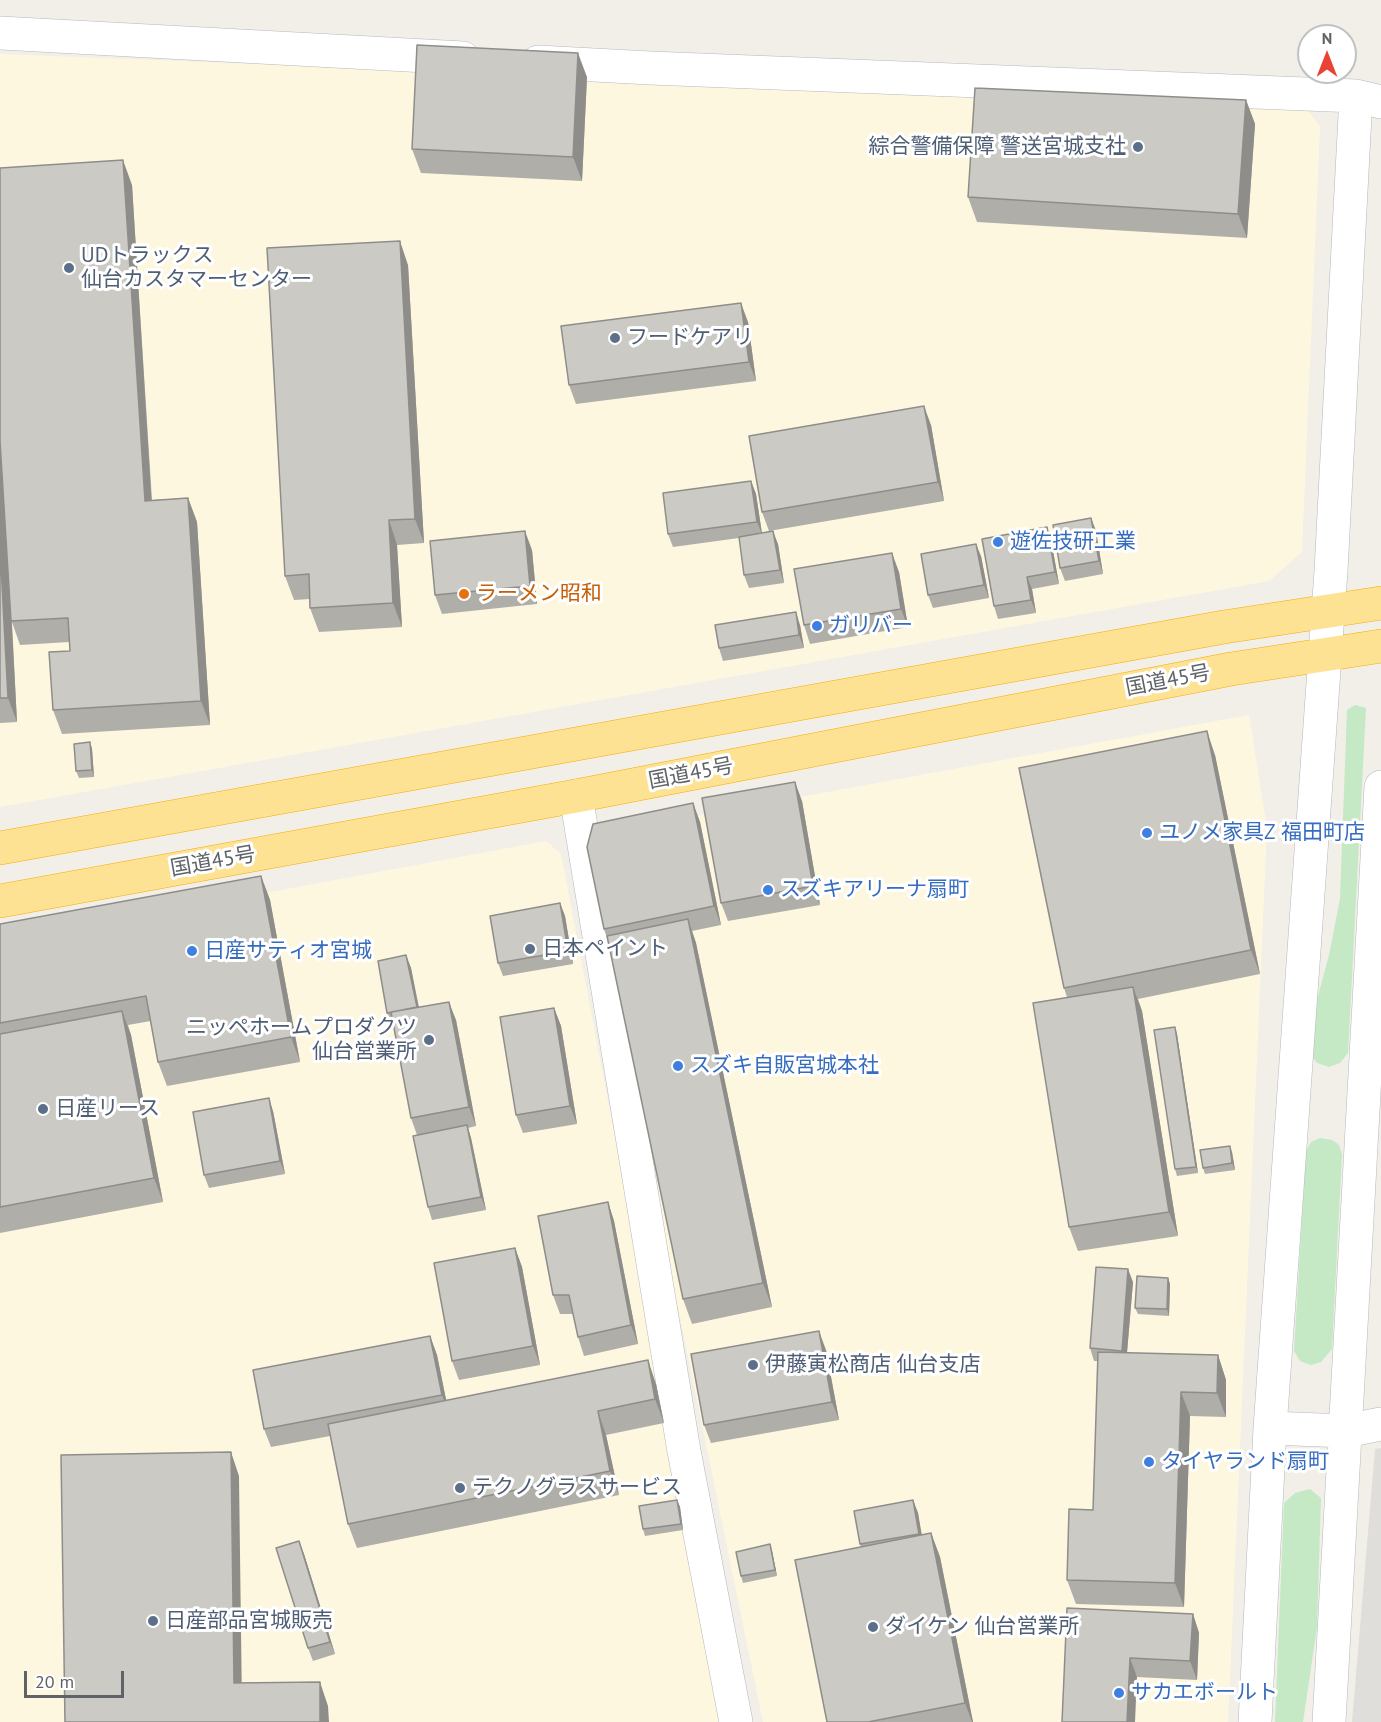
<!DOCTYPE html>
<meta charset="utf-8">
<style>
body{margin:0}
#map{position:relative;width:1381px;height:1722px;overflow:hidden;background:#f1efe8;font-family:"PT Sans",sans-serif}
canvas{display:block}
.north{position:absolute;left:1297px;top:24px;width:60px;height:60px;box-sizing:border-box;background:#fff;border:2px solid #bfc1c3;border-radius:50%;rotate:0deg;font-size:16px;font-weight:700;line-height:24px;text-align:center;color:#5f6368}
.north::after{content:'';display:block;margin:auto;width:21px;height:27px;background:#ea4335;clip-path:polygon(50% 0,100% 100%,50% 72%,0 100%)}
.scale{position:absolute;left:24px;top:1671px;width:100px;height:27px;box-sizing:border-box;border:3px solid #5f6368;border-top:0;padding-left:8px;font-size:18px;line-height:21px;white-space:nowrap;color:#5f6368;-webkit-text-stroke:4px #fff;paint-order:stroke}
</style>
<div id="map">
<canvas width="1381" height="1722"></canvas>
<div class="north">N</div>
<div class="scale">20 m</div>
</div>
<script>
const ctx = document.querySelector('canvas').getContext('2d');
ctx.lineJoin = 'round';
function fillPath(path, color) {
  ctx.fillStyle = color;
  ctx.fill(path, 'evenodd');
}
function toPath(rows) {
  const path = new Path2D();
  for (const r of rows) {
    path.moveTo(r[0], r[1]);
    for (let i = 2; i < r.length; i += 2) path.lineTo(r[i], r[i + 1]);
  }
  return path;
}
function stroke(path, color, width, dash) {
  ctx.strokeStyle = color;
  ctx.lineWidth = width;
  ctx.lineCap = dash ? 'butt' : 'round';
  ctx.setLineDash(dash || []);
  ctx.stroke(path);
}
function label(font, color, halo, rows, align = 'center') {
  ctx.font = font + ' "PT Sans","Noto Sans JP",sans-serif';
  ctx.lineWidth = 6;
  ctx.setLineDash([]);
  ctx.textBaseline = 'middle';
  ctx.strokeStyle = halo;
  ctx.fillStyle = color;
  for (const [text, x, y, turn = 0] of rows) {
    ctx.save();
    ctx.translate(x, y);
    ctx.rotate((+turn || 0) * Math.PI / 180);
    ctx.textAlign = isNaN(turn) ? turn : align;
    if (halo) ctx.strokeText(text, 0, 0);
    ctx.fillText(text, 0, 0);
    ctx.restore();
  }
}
const commercial = toPath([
 [0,54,1303,105,1320,126,1302,552,1269,581,0,807],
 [1249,715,1267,828,1228,1722,763,1722,587,864,603,833],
 [546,841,561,854,726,1722,0,1722,0,942]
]);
const industrial = toPath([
 [1381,1448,1381,1722,1352,1722,1375,1449]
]);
const green = toPath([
 [1355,705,1366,708,1348,1053,1340,1063,1329,1067,1317,1063,1311,1055,1311,1022,1329,955,1340,899,1347,710],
 [1320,1138,1332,1140,1339,1145,1342,1154,1332,1349,1321,1362,1311,1365,1300,1361,1294,1351,1306,1151,1311,1142],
 [1310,1489,1321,1498,1317,1627,1303,1722,1275,1722,1284,1503,1295,1493]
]);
const minor = toPath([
 [0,33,463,58],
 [538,62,650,68,1356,96,1381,102],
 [576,796,684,1451,736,1722],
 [1270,1428,1346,1431,1381,1424],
 [1255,1722,1270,1428,1331,571,1356,96],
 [1329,1722,1381,787]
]);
const highway = toPath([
 [0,848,1224,627,1381,603],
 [0,901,576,796,1231,669,1381,646]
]);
const wall = toPath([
 [587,77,582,181,421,173,412,149],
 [1246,100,1255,124,1247,238,977,222,968,197],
 [0,168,132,185,152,500,188,498,197,522,210,725,62,734,53,710,70,651,69,642,20,645,12,622,17,722,0,723],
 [408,265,424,543,397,545,402,627,319,632,310,608,310,599,294,600,285,576],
 [748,322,756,381,576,404,569,385],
 [931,425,944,501,769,531,762,512],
 [751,481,756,494,762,533,778,544,784,583,749,588,744,575,739,538,673,547,668,534],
 [1091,518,1096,531,1103,574,1065,581,1060,568],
 [1047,527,1051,540,1059,584,1032,589,1036,613,998,619,994,606],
 [532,550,537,604,442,614,435,595],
 [981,556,989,598,933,608,928,595],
 [899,572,908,627,810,644,804,625],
 [800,625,804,648,723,661,719,648],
 [90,742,92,749,94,777,79,778,76,771],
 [1215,755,1260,974,1138,999,1142,1011,1178,1236,1078,1251,1069,1227,1067,997,1064,988],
 [802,801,820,905,728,921,721,903],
 [693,803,700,822,721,925,692,931,696,943,772,1307,692,1324,683,1299,609,944,604,929],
 [261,876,270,900,300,1062,167,1086,158,1062,151,1021,128,1025,131,1035,163,1202,0,1233,0,924],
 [560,903,565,916,573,964,503,976,498,963],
 [406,955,411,968,419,1007,456,1020,476,1126,468,1128,471,1138,486,1210,432,1220,428,1207,417,1135,411,1118,394,1025,392,1025,387,1013],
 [554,1008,561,1026,577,1124,523,1133,516,1115],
 [1177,1034,1198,1173,1177,1176,1175,1169],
 [273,1111,285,1174,209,1188,204,1175],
 [1232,1152,1235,1170,1205,1174,1203,1168],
 [608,1202,614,1221,638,1344,584,1356,578,1337,573,1314,560,1314,553,1295],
 [515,1248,522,1267,540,1365,459,1380,452,1361],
 [1168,1278,1170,1284,1169,1316,1138,1314,1135,1308],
 [1133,1282,1127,1353,1218,1355,1226,1380,1226,1417,1190,1416,1184,1607,1076,1604,1067,1580,1093,1510,1098,1361,1094,1361,1090,1348],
 [430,1336,437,1355,446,1400,656,1384,664,1423,606,1435,619,1495,357,1548,348,1524,330,1436,271,1447,264,1429],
 [826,1350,839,1420,711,1443,704,1425],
 [677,1500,680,1507,683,1530,645,1536,643,1529],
 [913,1500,918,1513,921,1535,931,1533,940,1557,973,1722,827,1722,861,1547,860,1544],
 [770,1544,772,1551,777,1576,743,1583,741,1576],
 [304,1554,335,1654,313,1661,308,1648],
 [1067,1608,1193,1614,1199,1633,1197,1680,1137,1677]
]);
const shadedWall = toPath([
 [578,53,587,77,582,181,573,157],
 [1246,100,1255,124,1247,238,1238,214],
 [123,160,132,185,153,525,145,501],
 [400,241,408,265,424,543,415,519],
 [741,303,748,322,756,381,749,362],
 [0,406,17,722,8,698,0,546],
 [924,406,931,425,944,501,938,482],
 [751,481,756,494,762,534,757,522],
 [188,498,197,522,210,725,201,701],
 [1091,518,1096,531,1103,574,1099,561],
 [389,520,397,545,402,627,393,603],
 [1047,527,1051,540,1059,584,1055,572],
 [525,531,532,550,537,604,530,586],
 [773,531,778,544,784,583,780,570],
 [976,544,981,556,989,598,984,585],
 [892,553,899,572,908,627,901,609],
 [1027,577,1032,589,1036,613,1031,600],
 [796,612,800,625,804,648,799,635],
 [1207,731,1215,755,1260,974,1251,950],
 [90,742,92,749,94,777,92,770],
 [795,782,802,801,820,905,813,886],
 [693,803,700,822,721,925,714,906],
 [261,876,270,900,300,1062,291,1037],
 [560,903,565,916,573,964,568,951],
 [688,919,696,943,772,1307,763,1283],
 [406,955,411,968,421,1020,417,1007],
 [1133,987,1142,1011,1178,1236,1169,1212],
 [449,1002,456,1020,476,1126,469,1107],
 [554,1008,561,1026,577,1124,570,1106],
 [122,1011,131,1035,163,1202,154,1178],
 [1175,1027,1177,1034,1198,1173,1196,1167],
 [269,1098,273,1111,285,1174,280,1161],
 [467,1125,471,1138,486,1210,481,1197],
 [1230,1146,1232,1152,1235,1170,1232,1163],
 [608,1202,614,1221,638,1344,631,1325],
 [515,1248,522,1267,540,1365,533,1346],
 [1128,1269,1133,1282,1126,1364,1122,1351],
 [1168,1278,1170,1284,1169,1316,1167,1309],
 [819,1331,826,1350,839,1420,832,1402],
 [430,1336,437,1355,449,1414,442,1395],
 [1218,1355,1226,1380,1226,1417,1217,1393],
 [648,1360,656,1384,664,1423,655,1399],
 [1181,1392,1190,1416,1184,1607,1175,1583],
 [598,1411,606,1435,619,1495,610,1471],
 [231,1452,239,1476,242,1707,234,1683],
 [677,1500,680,1507,683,1530,681,1524],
 [913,1500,918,1513,924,1547,919,1534],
 [931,1533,940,1557,973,1722,972,1722,965,1703],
 [299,1541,304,1554,335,1654,330,1642],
 [770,1544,772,1551,777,1576,775,1570],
 [1193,1614,1199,1633,1197,1680,1190,1661],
 [1130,1658,1137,1677,1135,1722,1127,1722],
 [320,1682,328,1706,329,1722,320,1722]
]);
const building = toPath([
 [417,45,578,53,573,157,412,149,417,45],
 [975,88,1246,100,1238,214,968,197,975,88],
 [123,160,145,501,188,498,201,701,53,710,49,652,70,651,68,618,11,621,0,441,0,168,123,160],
 [400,241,415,519,389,520,393,603,310,608,309,574,285,576,267,248,400,241],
 [741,303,749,362,569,385,561,326,741,303],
 [924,406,938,482,762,512,749,436,924,406],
 [751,481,757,522,668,534,663,493,751,481],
 [1091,518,1099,561,1060,568,1053,525,1091,518],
 [1047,527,1055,572,1027,577,1031,600,994,606,982,539,1047,527],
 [525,531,530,586,435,595,430,541,525,531],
 [773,531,780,570,744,575,739,537,773,531],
 [976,544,984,585,928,595,921,554,976,544],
 [0,546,8,698,0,698,0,546],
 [892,553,901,609,804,625,794,569,892,553],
 [796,612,799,635,719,648,715,625,796,612],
 [1207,731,1251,950,1064,988,1019,768,1207,731],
 [90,742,92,770,76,771,74,744,90,742],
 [795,782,813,886,721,903,702,798,795,782],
 [693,803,714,906,604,929,587,847,593,824,693,803],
 [261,876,291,1037,158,1062,146,996,0,1023,0,924,261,876],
 [560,903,568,951,498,963,490,916,560,903],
 [688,919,763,1283,683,1299,607,936,688,919],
 [406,955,417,1007,387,1013,378,961,406,955],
 [1133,987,1169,1212,1069,1227,1033,1003,1133,987],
 [449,1002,469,1107,411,1118,391,1012,449,1002],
 [554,1008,570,1106,516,1115,500,1017,554,1008],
 [122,1011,154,1178,0,1207,0,1034,122,1011],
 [1175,1027,1196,1167,1175,1169,1154,1030,1175,1027],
 [269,1098,280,1161,204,1175,193,1112,269,1098],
 [467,1125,481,1197,428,1207,413,1136,467,1125],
 [1230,1146,1232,1163,1203,1168,1200,1150,1230,1146],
 [608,1202,631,1325,578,1337,569,1295,553,1295,538,1216,608,1202],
 [515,1248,533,1346,452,1361,434,1263,515,1248],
 [1096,1267,1128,1269,1122,1351,1090,1348,1096,1267],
 [1137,1276,1168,1278,1167,1309,1135,1308,1137,1276],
 [819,1331,832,1402,704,1425,691,1354,819,1331],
 [430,1336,442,1395,264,1429,253,1370,430,1336],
 [1098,1352,1218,1355,1217,1393,1181,1392,1175,1583,1067,1580,1069,1509,1093,1510,1098,1352],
 [648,1360,655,1399,598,1411,610,1471,348,1524,328,1424,648,1360],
 [231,1452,234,1683,320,1682,320,1722,65,1722,61,1455,231,1452],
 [677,1500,681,1524,643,1529,639,1506,677,1500],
 [913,1500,919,1534,860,1544,854,1511,913,1500],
 [931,1533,965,1703,868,1722,827,1722,795,1560,931,1533],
 [299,1541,330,1642,308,1648,276,1548,299,1541],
 [770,1544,775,1570,741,1576,736,1552,770,1544],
 [1067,1608,1193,1614,1190,1661,1130,1658,1127,1722,1062,1722,1067,1608]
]);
const markers = [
 [1138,147,6,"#5c6f8a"],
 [69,268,6,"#5c6f8a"],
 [615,338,6,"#5c6f8a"],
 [998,542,6,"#3f7fe0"],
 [464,594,6,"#e8710a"],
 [817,626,6,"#3f7fe0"],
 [1147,833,6,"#3f7fe0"],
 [768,890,6,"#3f7fe0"],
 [530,949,6,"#5c6f8a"],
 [192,951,6,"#3f7fe0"],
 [429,1040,6,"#5c6f8a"],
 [678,1066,6,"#3f7fe0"],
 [43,1109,6,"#5c6f8a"],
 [753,1365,6,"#5c6f8a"],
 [1149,1462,6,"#3f7fe0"],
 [460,1488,6,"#5c6f8a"],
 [153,1621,6,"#5c6f8a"],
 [873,1627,6,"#5c6f8a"],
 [1119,1693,6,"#3f7fe0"]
];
const serviceNames = [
 ["綜合警備保障 警送宮城支社",1126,147,"right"],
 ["UDトラックス",81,256],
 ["仙台カスタマーセンター",81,280],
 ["フードケアリ",627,338],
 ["日本ペイント",542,949],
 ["ニッペホームプロダクツ",417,1028,"right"],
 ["仙台営業所",417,1052,"right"],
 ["日産リース",55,1109],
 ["伊藤寅松商店 仙台支店",765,1365],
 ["テクノグラスサービス",472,1488],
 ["日産部品宮城販売",165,1621],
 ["ダイケン 仙台営業所",885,1627]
];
const shopNames = [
 ["遊佐技研工業",1010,542],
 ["ガリバー",829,626],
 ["ユノメ家具Z 福田町店",1159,833],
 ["スズキアリーナ扇町",780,890],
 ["日産サティオ宮城",204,951],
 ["スズキ自販宮城本社",690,1066],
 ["タイヤランド扇町",1161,1462],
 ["サカエボールト",1131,1693]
];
const foodNames = [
 ["ラーメン昭和",476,594]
];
const streetNames = [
 ["国道45号",1168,681,-11],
 ["国道45号",691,774,-11],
 ["国道45号",213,862,-10]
];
fillPath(commercial, '#fef7e0');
fillPath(industrial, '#e0deda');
fillPath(green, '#c5e8c5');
stroke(minor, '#b5b8bc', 34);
stroke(highway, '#f9ab00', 34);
stroke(minor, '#fff', 33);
stroke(highway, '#fde293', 33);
fillPath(wall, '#afaea9');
fillPath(shadedWall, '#8f8d8a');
fillPath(building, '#cccac5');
stroke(building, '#8f8d8a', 1.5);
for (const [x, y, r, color] of markers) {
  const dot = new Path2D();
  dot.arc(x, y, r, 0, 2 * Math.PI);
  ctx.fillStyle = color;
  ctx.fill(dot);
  stroke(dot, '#fff', 2);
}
label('21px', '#4e5e75', '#fff', serviceNames, 'left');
label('21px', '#366cbe', '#fff', shopNames, 'left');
label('21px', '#c56008', '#fff', foodNames, 'left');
label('21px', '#5f6368', '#fff', streetNames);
</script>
